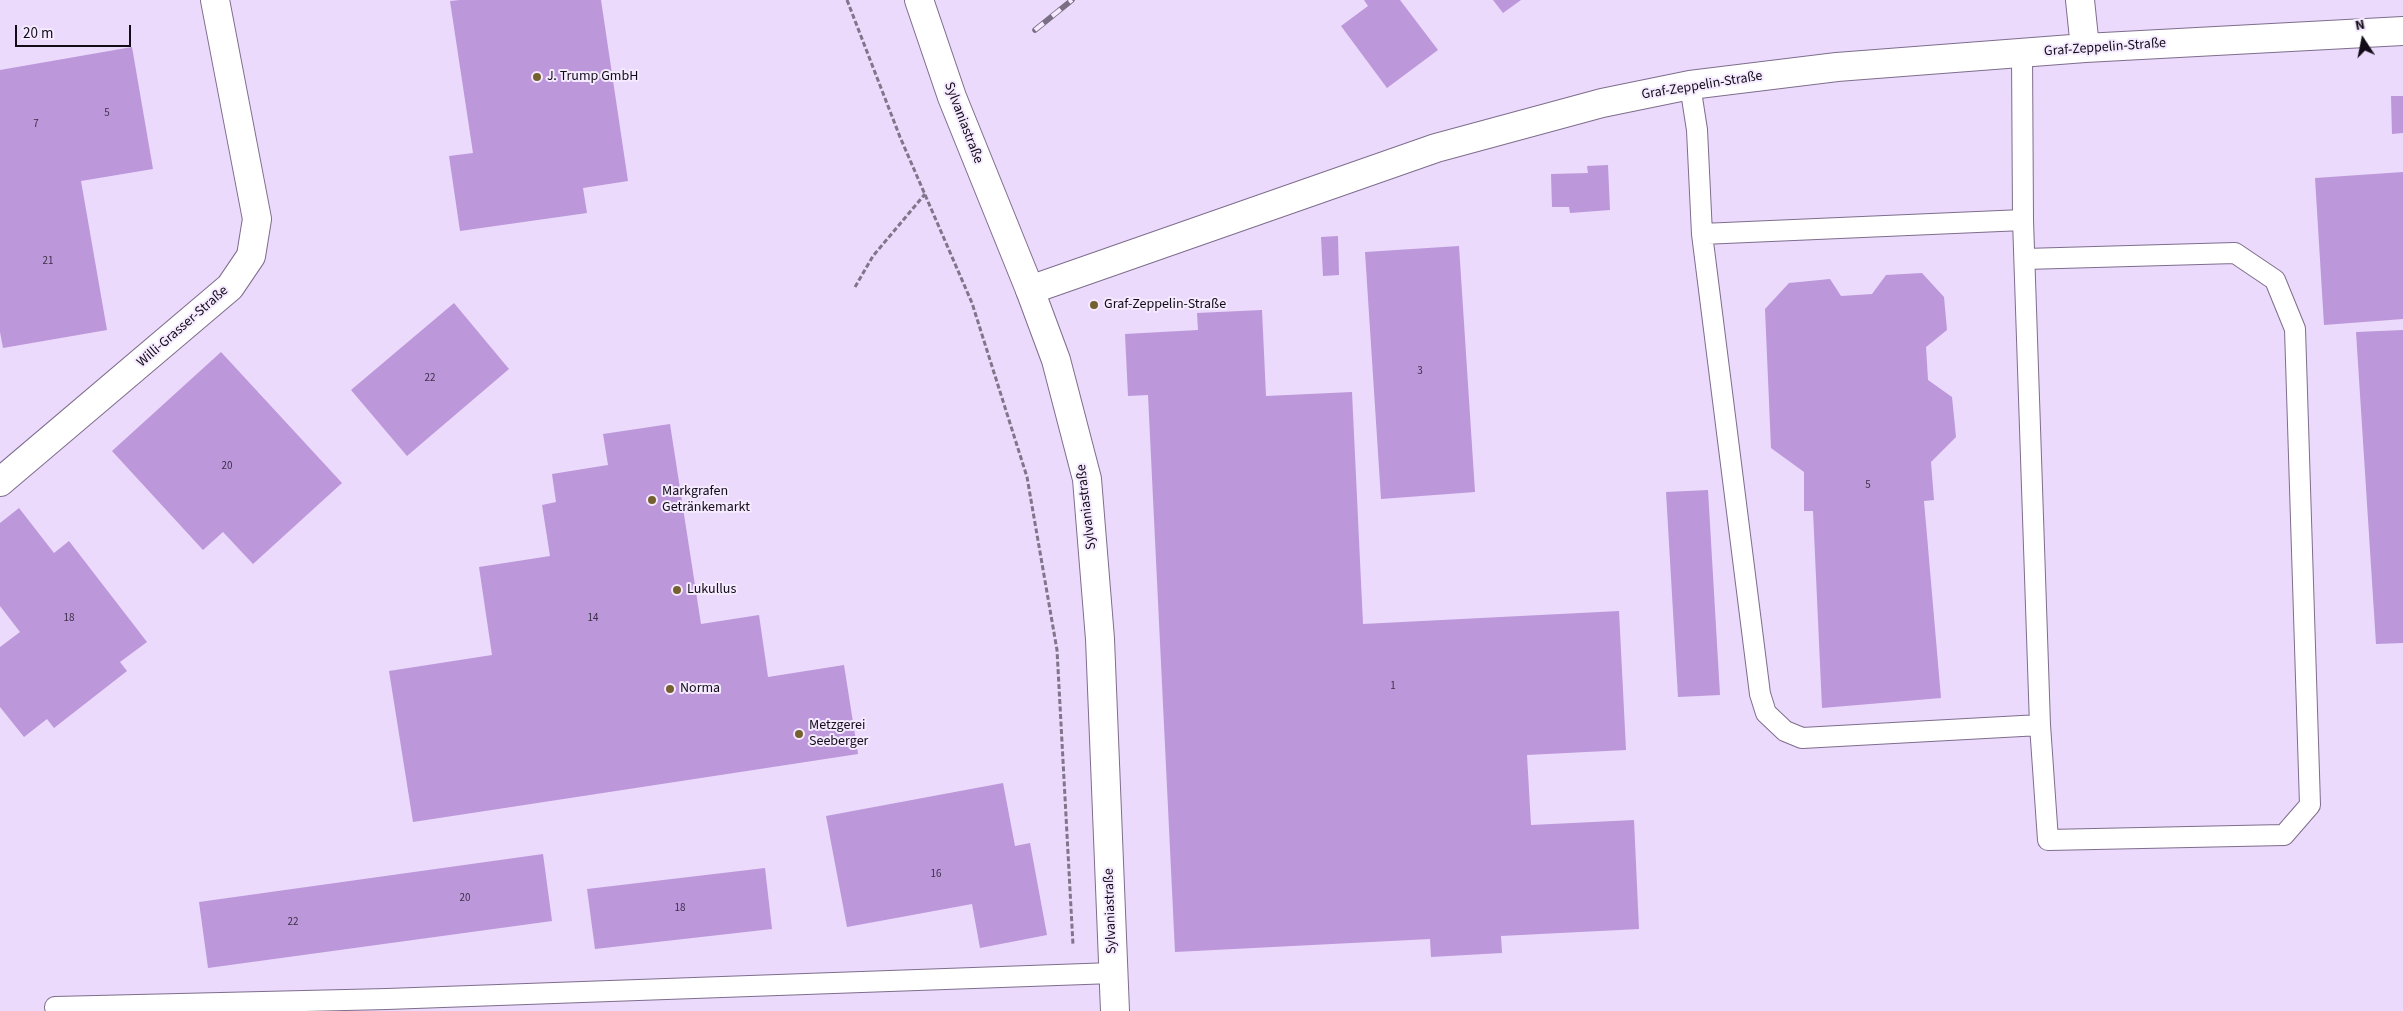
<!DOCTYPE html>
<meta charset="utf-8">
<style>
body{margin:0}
#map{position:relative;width:2403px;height:1011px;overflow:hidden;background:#ebdafb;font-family:"Source Sans 3",sans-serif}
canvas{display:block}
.north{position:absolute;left:2338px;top:15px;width:50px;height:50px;-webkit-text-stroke:4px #f5eaff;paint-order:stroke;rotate:349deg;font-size:14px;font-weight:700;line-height:20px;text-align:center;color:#120c17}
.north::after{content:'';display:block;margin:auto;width:18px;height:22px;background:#120c17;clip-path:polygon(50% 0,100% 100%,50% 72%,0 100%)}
.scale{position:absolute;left:15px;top:25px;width:116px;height:22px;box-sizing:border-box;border:2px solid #120c17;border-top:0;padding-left:6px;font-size:15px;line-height:18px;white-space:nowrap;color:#120c17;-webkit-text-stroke:4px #f5eaff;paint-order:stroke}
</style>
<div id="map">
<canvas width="2403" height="1011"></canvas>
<div class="north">N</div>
<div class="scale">20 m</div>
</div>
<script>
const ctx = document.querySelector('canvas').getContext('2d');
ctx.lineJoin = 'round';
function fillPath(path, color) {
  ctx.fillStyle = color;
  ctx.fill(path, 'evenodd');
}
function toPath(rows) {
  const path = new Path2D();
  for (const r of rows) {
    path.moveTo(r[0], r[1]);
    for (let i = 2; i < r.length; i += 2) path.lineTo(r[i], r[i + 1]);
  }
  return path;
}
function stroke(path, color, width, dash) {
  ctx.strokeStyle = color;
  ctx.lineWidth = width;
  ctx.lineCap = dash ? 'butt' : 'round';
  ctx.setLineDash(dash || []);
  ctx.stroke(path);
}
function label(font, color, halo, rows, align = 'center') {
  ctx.font = font + ' "Source Sans 3",sans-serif';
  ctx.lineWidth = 4;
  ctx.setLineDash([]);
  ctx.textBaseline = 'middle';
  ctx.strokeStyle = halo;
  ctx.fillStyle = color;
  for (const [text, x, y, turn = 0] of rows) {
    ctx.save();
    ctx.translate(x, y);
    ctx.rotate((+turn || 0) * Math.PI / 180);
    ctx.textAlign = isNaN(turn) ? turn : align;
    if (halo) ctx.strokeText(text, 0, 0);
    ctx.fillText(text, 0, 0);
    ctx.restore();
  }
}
const building = toPath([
 [460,0,601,0,628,181,583,188,587,213,460,231,449,156,473,153,450,1],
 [1364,0,1400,0,1438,50,1387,88,1341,26,1368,6],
 [1493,0,1521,0,1503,13],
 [132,47,153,169,81,181,107,330,3,348,0,332,0,70],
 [2391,96,2403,96,2403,133,2392,134],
 [1608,165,1610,210,1570,213,1569,207,1552,207,1551,174,1588,173,1587,166],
 [2403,172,2403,319,2324,325,2315,178],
 [1338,236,1339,275,1323,276,1321,237],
 [1459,246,1475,492,1381,499,1365,252],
 [1922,273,1944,297,1947,330,1926,347,1928,380,1952,397,1956,437,1931,462,1934,500,1924,501,1941,698,1822,708,1813,511,1804,511,1804,472,1771,448,1765,309,1789,283,1830,279,1841,296,1872,294,1886,275],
 [454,303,509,369,407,456,351,390],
 [1262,310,1266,396,1352,392,1363,624,1619,611,1626,750,1527,755,1531,825,1634,820,1639,929,1501,936,1502,953,1431,957,1430,939,1175,952,1148,395,1128,396,1125,334,1198,330,1197,313],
 [2403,330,2403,643,2376,644,2356,332],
 [221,352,342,483,253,564,223,532,203,550,112,451],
 [670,424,701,624,759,615,768,677,844,665,858,754,413,822,389,671,492,655,479,567,550,556,542,505,556,502,552,474,608,465,603,434],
 [1708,490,1720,695,1678,697,1666,492],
 [19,508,54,553,69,541,147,642,120,662,127,671,54,728,47,719,24,737,0,707,0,647,20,632,0,606,0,523],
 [1003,783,1015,846,1030,843,1047,935,980,948,972,904,847,927,826,816],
 [543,854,552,921,208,968,199,902],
 [765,868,772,929,595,949,587,889]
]);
const path = toPath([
 [847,0,900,137,972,303,1027,477,1057,650,1073,945],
 [855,287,873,256,925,194]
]);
const lane = toPath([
 [1690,85,1697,130,1702,234,1760,694,1766,713,1785,731,1802,738,2040,725,2023,220,2022,53],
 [1702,234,2023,220],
 [2025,259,2235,253,2275,280,2295,329,2310,805,2284,835,2048,840,2040,725],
 [55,1007,387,999,1113,973]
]);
const street = toPath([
 [2080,0,2085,48],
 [1030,290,1436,148,1602,103,1690,85,1837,67,2085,48,2403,31],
 [0,482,230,287,251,256,257,219,215,0]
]);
const secondary = toPath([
 [919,0,952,97,1030,290,1056,360,1087,479,1100,639,1115,1011]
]);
const rail = toPath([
 [1035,30,1072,0]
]);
const markers = [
 [537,77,5,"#75602f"],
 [1094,305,5,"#75602f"],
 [652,500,5,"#75602f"],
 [677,590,5,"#75602f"],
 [670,689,5,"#75602f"],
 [799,734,5,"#75602f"]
];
const numberNames = [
 ["5",107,114],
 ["7",36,125],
 ["21",48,262],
 ["3",1420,372],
 ["22",430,379],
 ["20",227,467],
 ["5",1868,486],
 ["18",69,619],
 ["14",593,619],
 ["1",1393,687],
 ["16",936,875],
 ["20",465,899],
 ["18",680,909],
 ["22",293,923]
];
const streetNames = [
 ["Graf-Zeppelin-Straße",2105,48,-4],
 ["Graf-Zeppelin-Straße",1702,86,-9],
 ["Sylvaniastraße",963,123,69],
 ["Willi-Grasser-Straße",183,327,-41],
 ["Sylvaniastraße",1087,507,-97],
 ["Sylvaniastraße",1111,911,-92]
];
const poiNames = [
 ["J. Trump GmbH",547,77],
 ["Graf-Zeppelin-Straße",1104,305],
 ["Markgrafen",662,492],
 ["Getränkemarkt",662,508],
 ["Lukullus",687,590],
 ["Norma",680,689],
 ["Metzgerei",809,726],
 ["Seeberger",809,742]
];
fillPath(building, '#bc97da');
stroke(lane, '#7e6d8c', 22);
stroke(street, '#7e6d8c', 30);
stroke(secondary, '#7e6d8c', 30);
stroke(path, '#80758b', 3, [5, 2.5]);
stroke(lane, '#fff', 20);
stroke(street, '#fff', 28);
stroke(secondary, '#fff', 28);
stroke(rail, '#796e83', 5.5);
stroke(rail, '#f5eaff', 4, [11]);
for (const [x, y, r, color] of markers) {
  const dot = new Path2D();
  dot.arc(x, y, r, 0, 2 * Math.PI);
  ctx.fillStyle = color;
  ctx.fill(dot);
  stroke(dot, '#f5eaff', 2);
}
label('11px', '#3c2f48', null, numberNames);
label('14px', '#120c17', '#f5eaff', streetNames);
label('14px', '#120c17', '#f5eaff', poiNames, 'left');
</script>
